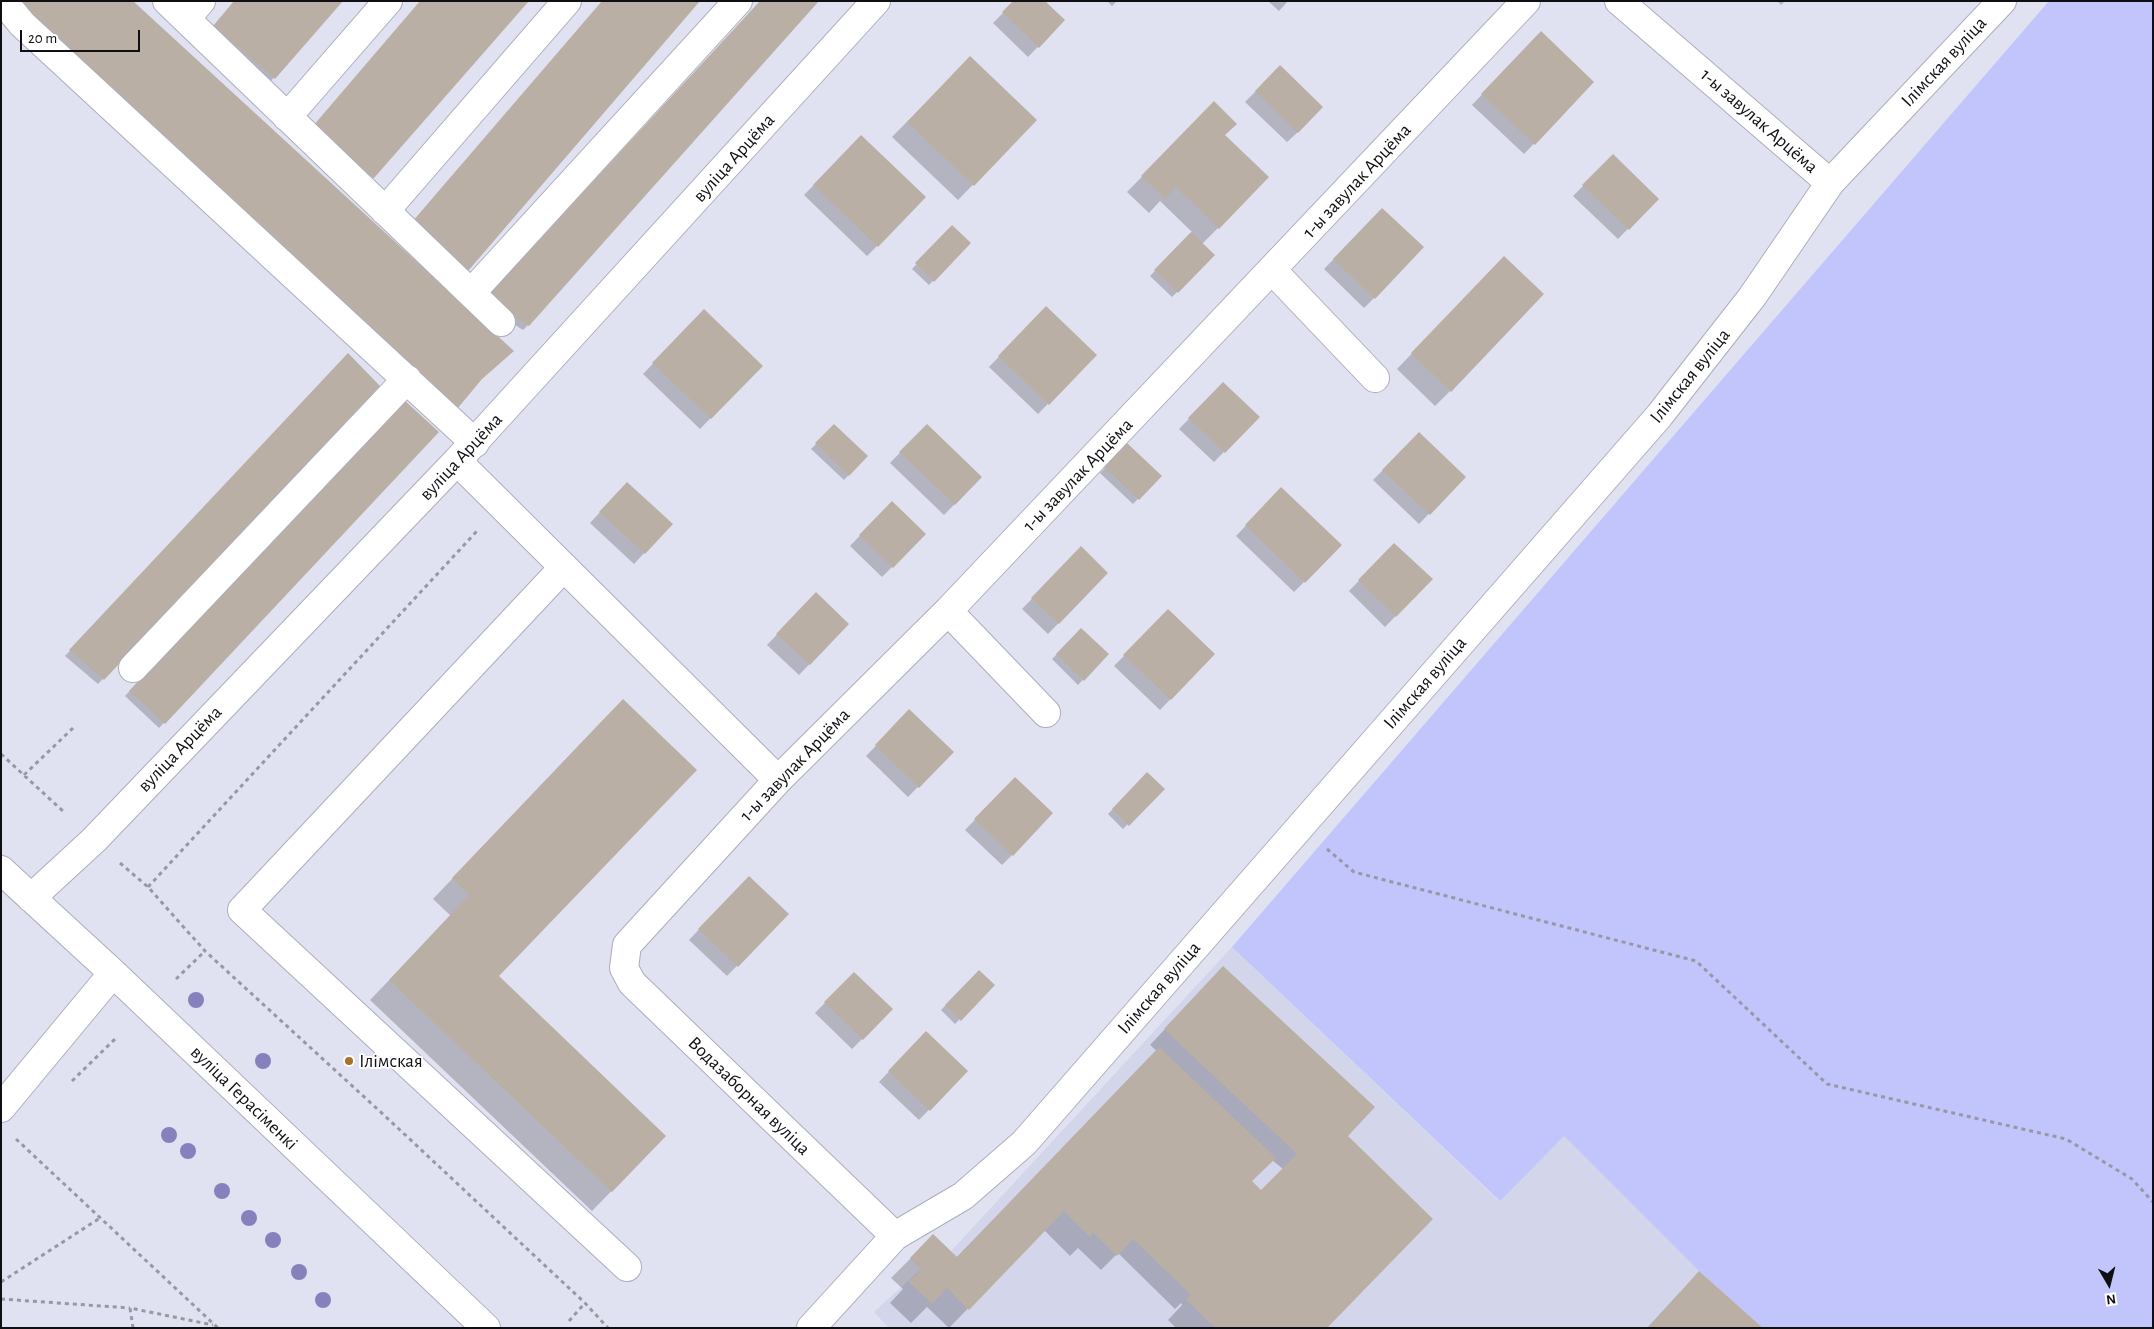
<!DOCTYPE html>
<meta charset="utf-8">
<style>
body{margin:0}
#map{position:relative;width:2154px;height:1329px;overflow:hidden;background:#e0e1f1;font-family:"Alegreya Sans",sans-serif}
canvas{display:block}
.frame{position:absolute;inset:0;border:2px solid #0e0e13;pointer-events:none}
.north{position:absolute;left:2084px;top:1259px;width:50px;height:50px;-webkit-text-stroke:4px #fff;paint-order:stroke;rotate:172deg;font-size:14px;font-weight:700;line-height:20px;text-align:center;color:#0e0e13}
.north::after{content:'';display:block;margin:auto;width:18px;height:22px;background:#0e0e13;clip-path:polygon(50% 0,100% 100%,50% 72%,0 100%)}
.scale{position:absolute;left:20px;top:30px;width:120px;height:22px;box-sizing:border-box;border:2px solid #0e0e13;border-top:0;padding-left:6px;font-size:15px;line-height:18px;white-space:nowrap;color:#0e0e13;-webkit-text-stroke:4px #fff;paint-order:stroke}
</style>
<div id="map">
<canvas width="2154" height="1329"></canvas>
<div class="frame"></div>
<div class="north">N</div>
<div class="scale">20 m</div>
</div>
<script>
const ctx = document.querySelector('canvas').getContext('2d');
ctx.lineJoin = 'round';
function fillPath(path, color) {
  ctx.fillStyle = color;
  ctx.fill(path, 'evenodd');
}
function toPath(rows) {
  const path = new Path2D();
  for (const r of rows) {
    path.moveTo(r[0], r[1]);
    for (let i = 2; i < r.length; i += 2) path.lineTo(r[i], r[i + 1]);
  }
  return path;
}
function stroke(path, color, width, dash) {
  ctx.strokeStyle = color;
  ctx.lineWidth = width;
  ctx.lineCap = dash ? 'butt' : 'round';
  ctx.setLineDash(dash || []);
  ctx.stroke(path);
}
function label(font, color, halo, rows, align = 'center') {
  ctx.font = font + ' "Alegreya Sans",sans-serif';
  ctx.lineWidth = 4;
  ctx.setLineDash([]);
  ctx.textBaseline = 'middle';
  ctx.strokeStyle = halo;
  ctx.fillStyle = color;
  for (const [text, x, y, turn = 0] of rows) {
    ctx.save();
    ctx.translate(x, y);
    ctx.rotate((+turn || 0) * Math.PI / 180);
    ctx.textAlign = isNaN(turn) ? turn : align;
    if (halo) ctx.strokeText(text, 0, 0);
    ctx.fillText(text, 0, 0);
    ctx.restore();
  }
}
const built = toPath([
 [1232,947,1499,1201,1564,1136,1699,1271,1763,1328,889,1328,874,1312,921,1269,910,1258,933,1234,951,1251]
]);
const green = toPath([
 [2049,1,2153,1,2153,1328,1763,1328,1699,1271,1564,1136,1500,1201,1232,947]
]);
const shadow = toPath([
 [235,1,341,1,269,83,209,32],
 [421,1,374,177,369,182,310,131],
 [761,1,528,325,523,330,481,303],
 [1015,1,1064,20,1028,57,993,23],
 [1107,1,1117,1,1112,6],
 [1268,1,1288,1,1279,11],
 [1777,1,1785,1,1781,5],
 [1531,43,1593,82,1524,154,1472,105],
 [1280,67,1298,132,1287,142,1245,102],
 [955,73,1036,120,958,200,892,137],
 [1214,103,1224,135,1218,228,1202,244,1213,255,1172,297,1150,276,1192,232,1160,201,1149,213,1127,192],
 [861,137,877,246,867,256,804,195],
 [1613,156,1657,199,1618,239,1573,196],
 [1382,210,1374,298,1364,308,1324,269],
 [952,227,969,243,929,285,912,269],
 [1489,273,1450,391,1435,406,1397,369],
 [1046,308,1095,355,1038,414,989,367],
 [694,321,761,366,700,429,643,374],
 [348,354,378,386,98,684,65,656],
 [1223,384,1258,417,1214,462,1179,429],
 [404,400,437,432,159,728,125,696],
 [927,425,981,477,944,515,890,463],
 [834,426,866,456,844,480,811,449],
 [1419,434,1464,477,1419,524,1373,480],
 [1127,445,1160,476,1133,504,1100,473],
 [617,494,671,524,634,564,590,523],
 [1271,499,1304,582,1294,592,1236,536],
 [892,502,925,534,882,577,850,546],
 [1394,545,1431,579,1385,627,1349,591],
 [1081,548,1107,573,1048,634,1022,609],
 [816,594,848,624,799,675,767,645],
 [1168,611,1214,654,1160,710,1114,666],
 [1081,630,1107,654,1078,685,1052,659],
 [910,711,952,752,908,797,866,756],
 [603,720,498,976,665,1136,592,1211,370,1000,451,916,433,899],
 [1147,774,1163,789,1123,829,1108,814],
 [1015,779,1012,855,1002,865,965,830],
 [749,877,787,914,727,976,689,940],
 [979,971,993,985,955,1024,941,1010],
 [854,973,862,1039,852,1049,815,1013],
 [1208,983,1373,1107,1221,1262,1325,1328,1176,1328,1168,1320,1182,1305,1181,1303,1175,1309,1118,1253,1101,1270,1078,1248,1070,1256,1044,1230,949,1328,927,1307,911,1323,890,1303,903,1289,891,1278,914,1255,956,1258,1157,1051,1150,1045],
 [1272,1160,1283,1169,1261,1192,1250,1182],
 [916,1043,966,1071,919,1120,879,1082],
 [1680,1292,1761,1328,1647,1328]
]);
const building = toPath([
 [10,1,133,1,514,351,482,379,457,409],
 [234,1,343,1,275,79,213,26],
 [420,1,529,1,374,178,313,126],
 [602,1,700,1,468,271,412,222],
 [760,1,819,1,529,326,485,298],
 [1013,1,1045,1,1065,20,1039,48,1002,12],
 [1541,31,1594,82,1535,145,1481,94],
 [970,56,1037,120,974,186,907,122],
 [1280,65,1323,107,1298,133,1255,91],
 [1214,101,1237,124,1225,135,1269,177,1219,229,1176,187,1165,199,1141,176],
 [861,135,926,197,878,247,813,185],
 [1613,154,1659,199,1629,230,1582,185],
 [1382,208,1424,247,1375,299,1333,259],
 [952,225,971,243,934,282,915,263],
 [1191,232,1215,255,1178,293,1154,270],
 [1504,256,1544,294,1451,392,1411,353],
 [1046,306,1097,355,1049,405,998,356],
 [704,309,763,366,711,419,652,363],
 [348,353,380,386,104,680,69,650],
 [1223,382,1260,417,1225,453,1188,418],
 [403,399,439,432,165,724,129,691],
 [834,424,868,456,849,476,815,443],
 [927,424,982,477,955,505,899,452],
 [1419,432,1466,477,1430,515,1382,470],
 [1127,443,1162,476,1139,500,1104,467],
 [627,482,673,524,645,554,599,512],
 [1281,487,1342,545,1305,583,1245,525],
 [892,501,926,534,893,568,859,535],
 [1394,543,1433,579,1396,617,1358,580],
 [1081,546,1108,573,1059,624,1031,598],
 [816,592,849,624,810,665,776,634],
 [1168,609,1215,654,1171,700,1123,655],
 [1081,628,1109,654,1084,681,1056,654],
 [623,699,697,770,499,976,666,1136,612,1192,389,980,469,895,452,878],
 [909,709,954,752,919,788,875,745],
 [1147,772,1165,789,1129,826,1112,809],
 [1015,777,1053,813,1013,856,974,819],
 [749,876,789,914,738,967,698,929],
 [1223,966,1375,1107,1348,1136,1433,1219,1327,1328,1215,1328,1186,1299,1191,1295,1133,1239,1117,1256,1093,1232,1090,1237,1064,1211,969,1310,947,1288,932,1304,909,1282,922,1269,910,1258,933,1234,957,1257,1159,1047,1276,1158,1252,1181,1261,1190,1297,1154,1164,1029],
 [979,970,995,985,961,1021,945,1005],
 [854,972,893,1009,863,1040,824,1002],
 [926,1031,968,1071,930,1111,888,1071],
 [1699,1271,1763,1328,1648,1328]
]);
const path = toPath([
 [1,754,65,813],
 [24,775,73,728],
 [1327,849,1354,872,1696,961,1827,1084,2066,1139,2132,1179,2153,1202],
 [120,863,148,887,205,951,385,1116,585,1303,608,1328],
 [148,887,477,531],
 [176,979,205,951],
 [72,1081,116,1038],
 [16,1139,218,1328],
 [1,1282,100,1218],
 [1,1299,130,1308],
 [569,1321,585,1303],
 [133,1328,130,1308,213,1325]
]);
const minor = toPath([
 [3,1,22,24,475,443],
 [167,1,501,322],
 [1619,1,1830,183],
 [186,19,201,1],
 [287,117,388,1],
 [385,211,567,1],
 [1273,271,1375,378],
 [471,293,738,1],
 [457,461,778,780],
 [564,567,242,910,627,1267],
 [948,611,1046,713],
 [133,668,407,379],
 [1,870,113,973,486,1328],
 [31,898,94,840,457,461,876,1],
 [1,1108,113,973],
 [895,1236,632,983,624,968,627,945,778,780,948,611,1526,1],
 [811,1328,895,1236,963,1196,1024,1143,1659,416,1752,297,1830,183,2002,1]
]);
const trees = [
 [196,1000],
 [263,1061],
 [169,1135],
 [188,1151],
 [222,1191],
 [249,1218],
 [273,1240],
 [299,1272],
 [323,1300]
];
const markers = [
 [349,1061,5,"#a7722c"]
];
const streetNames = [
 ["Ілімская вуліца",1944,62,-47],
 ["1-ы завулак Арцёма",1759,121,41],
 ["вуліца Арцёма",734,158,-48],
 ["1-ы завулак Арцёма",1357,181,-47],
 ["Ілімская вуліца",1690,376,-51],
 ["вуліца Арцёма",461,457,-47],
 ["1-ы завулак Арцёма",1078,475,-46],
 ["Ілімская вуліца",1425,683,-49],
 ["вуліца Арцёма",180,749,-46],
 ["1-ы завулак Арцёма",795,765,-46],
 ["Ілімская вуліца",1159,988,-49],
 ["Водазаборная вуліца",749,1096,44],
 ["вуліца Герасіменкі",244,1098,44]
];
const poiNames = [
 ["Ілімская",359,1061]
];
fillPath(built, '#d3d5eb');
fillPath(green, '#c2c4fc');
fillPath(shadow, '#0003');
fillPath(building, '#baafa4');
stroke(minor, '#adaebd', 30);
stroke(path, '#9798a4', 3, [4, 4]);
stroke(minor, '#fff', 28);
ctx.fillStyle = '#8680bc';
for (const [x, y] of trees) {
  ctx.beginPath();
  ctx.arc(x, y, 8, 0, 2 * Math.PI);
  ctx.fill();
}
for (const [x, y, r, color] of markers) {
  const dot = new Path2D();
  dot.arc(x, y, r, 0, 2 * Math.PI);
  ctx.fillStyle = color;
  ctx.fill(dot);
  stroke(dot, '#fff', 2);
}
label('19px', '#0e0e13', '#fff', streetNames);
label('19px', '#0e0e13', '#fff', poiNames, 'left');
</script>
